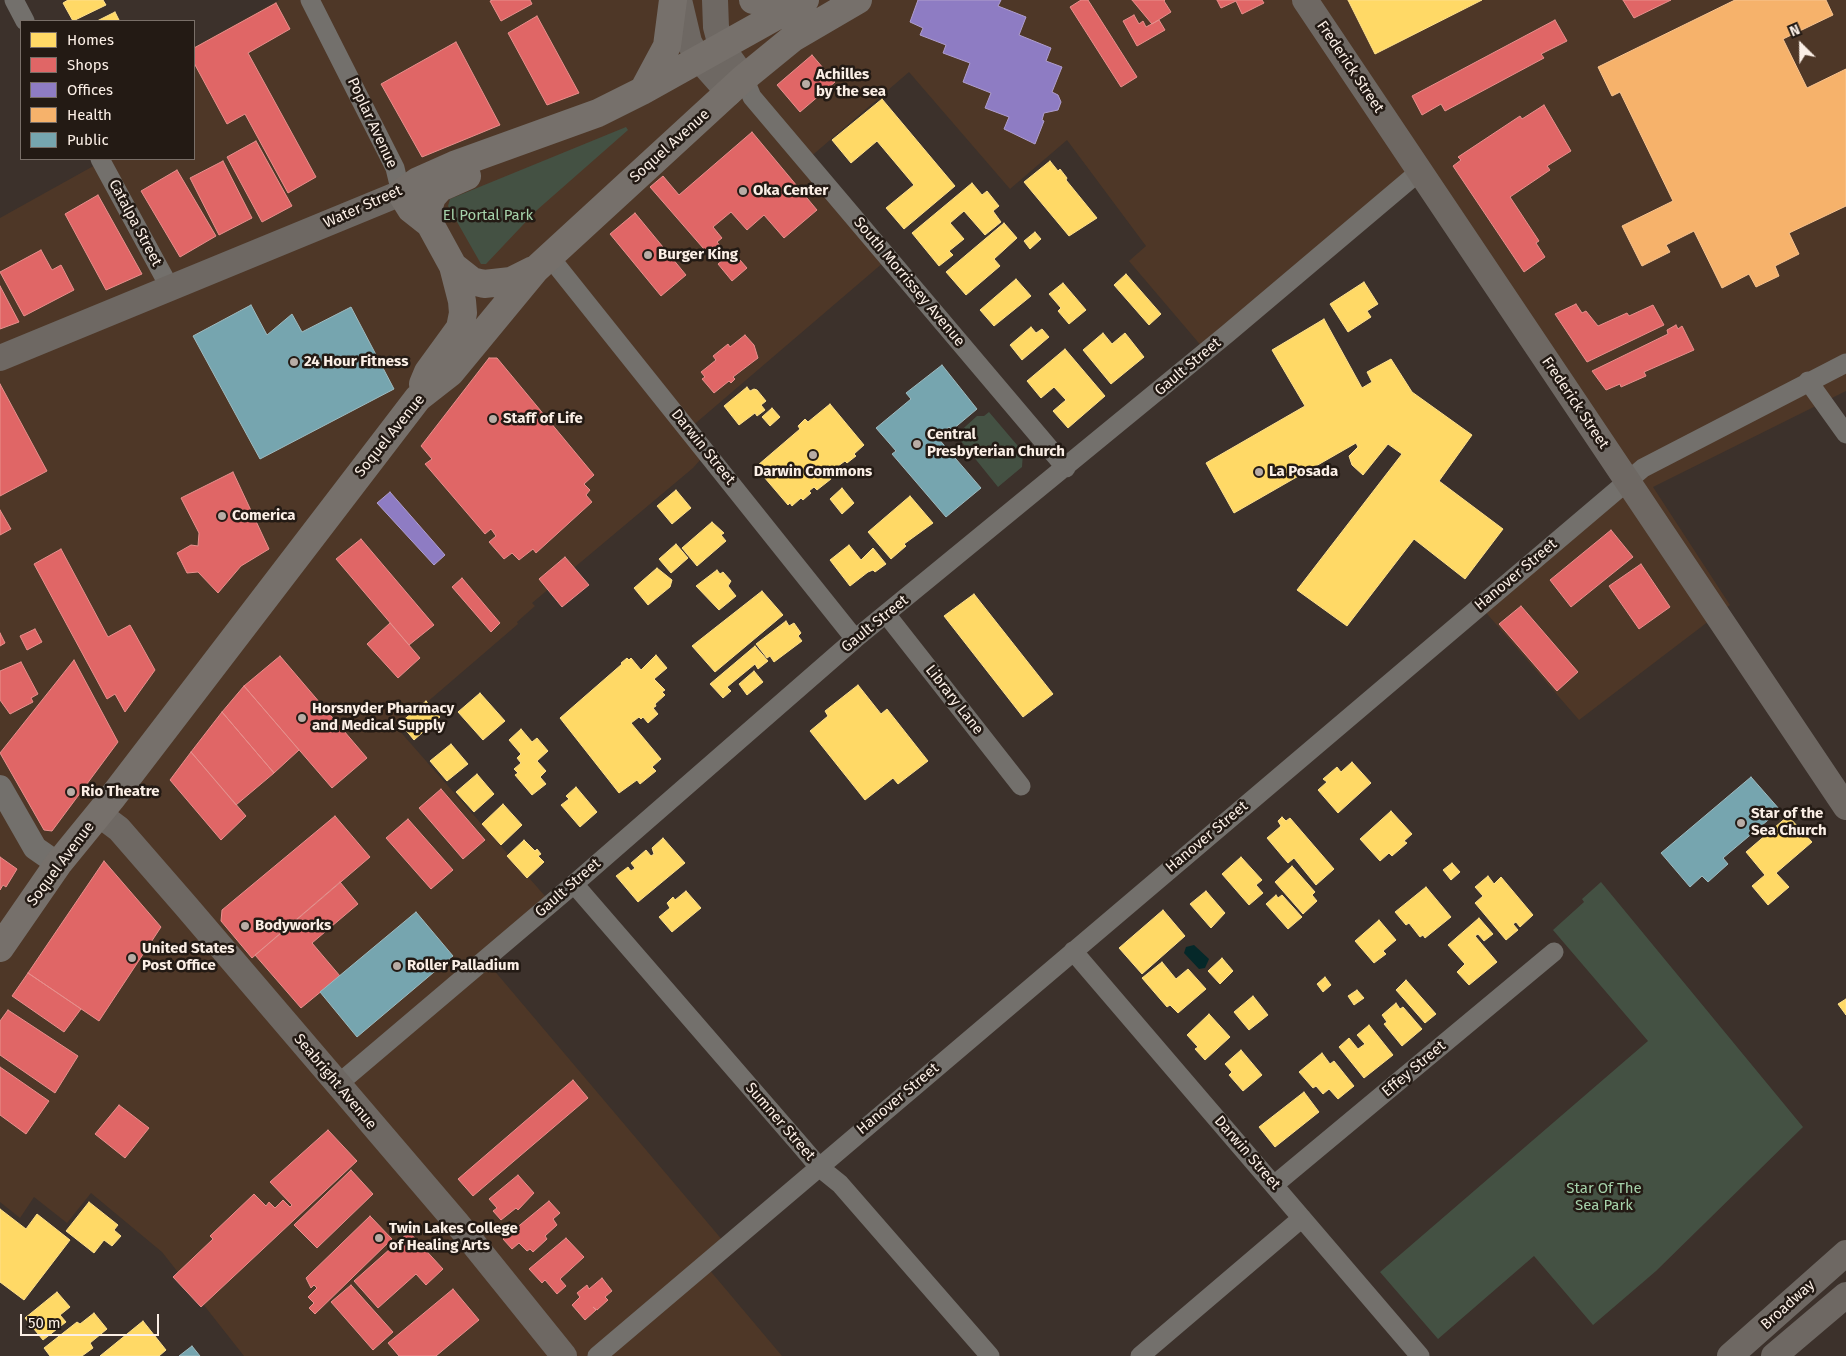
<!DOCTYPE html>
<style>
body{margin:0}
#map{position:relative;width:1846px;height:1356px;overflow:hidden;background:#3c312b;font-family:"Fira Sans",sans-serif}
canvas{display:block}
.legend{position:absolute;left:20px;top:20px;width:175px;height:140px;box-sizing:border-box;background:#231a14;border:1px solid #796f68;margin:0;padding:6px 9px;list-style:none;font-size:15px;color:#fbefe6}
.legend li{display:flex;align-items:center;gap:10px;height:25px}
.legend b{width:25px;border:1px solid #796f68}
.north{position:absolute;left:1776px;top:20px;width:50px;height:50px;-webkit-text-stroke:4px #231a14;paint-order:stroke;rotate:337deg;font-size:14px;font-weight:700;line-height:20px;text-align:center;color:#fbefe6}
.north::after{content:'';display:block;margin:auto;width:18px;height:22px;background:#fbefe6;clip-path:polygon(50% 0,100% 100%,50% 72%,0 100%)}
.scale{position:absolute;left:20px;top:1314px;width:139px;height:22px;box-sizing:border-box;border:2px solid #fbefe6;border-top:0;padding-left:6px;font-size:15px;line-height:18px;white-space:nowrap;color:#fbefe6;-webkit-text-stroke:4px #231a14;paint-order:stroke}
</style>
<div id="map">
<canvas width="1846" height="1356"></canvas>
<ul class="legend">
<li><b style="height:14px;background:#ffd966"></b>Homes</li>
<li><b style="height:14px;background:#e06666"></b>Shops</li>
<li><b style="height:14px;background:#8e7cc3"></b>Offices</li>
<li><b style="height:14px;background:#f6b26b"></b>Health</li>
<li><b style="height:14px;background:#76a5af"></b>Public</li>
</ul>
<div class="north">N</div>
<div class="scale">50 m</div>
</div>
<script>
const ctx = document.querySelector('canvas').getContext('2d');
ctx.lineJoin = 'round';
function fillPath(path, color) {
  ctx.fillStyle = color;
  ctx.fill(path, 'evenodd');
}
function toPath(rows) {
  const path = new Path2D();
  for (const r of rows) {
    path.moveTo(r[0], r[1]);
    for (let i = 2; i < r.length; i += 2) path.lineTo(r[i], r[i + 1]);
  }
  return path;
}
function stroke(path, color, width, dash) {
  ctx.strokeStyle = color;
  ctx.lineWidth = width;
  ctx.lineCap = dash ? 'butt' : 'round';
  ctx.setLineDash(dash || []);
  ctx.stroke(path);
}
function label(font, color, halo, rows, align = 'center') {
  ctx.font = font + ' "Fira Sans",sans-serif';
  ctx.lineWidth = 5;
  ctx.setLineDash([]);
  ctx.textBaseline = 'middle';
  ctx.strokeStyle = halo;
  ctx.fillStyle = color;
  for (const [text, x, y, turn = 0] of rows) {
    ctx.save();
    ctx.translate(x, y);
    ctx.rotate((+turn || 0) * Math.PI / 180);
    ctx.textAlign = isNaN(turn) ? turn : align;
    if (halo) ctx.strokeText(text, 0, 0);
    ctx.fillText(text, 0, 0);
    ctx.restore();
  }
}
const built = toPath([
 [279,0,1846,0,1846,391,1653,487,1730,605,1579,720,1482,608,1628,483,1422,173,1209,355,1129,261,1146,246,1067,140,1010,189,909,72,808,159,891,256,690,428,708,451,693,468,532,603,535,606,517,622,518,624,397,728,552,904,487,962,729,1248,707,1267,782,1356,244,1356,162,1252,91,1193,67,1223,34,1197,20,1218,0,1202,0,218,106,159,194,159,194,47]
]);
const green = toPath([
 [626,127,628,130,537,210,486,264,481,264,448,206,450,199],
 [989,412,1023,452,1022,467,998,487,956,435,977,416,984,416],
 [1601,882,1803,1127,1656,1271,1593,1325,1534,1256,1438,1339,1380,1272,1648,1041,1553,930,1584,902,1582,899]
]);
const water = toPath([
 [1194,945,1209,959,1205,968,1199,969,1184,953,1186,947]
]);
const homes = toPath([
 [68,0,103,0,106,5,73,21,63,3,68,0],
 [1348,0,1482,0,1375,54,1348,0],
 [115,12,119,20,117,21,97,21,115,12],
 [882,99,955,186,904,229,886,208,914,185,877,141,851,163,832,140,882,99],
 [1050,161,1058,171,1060,169,1067,178,1066,180,1097,218,1069,236,1024,182,1050,161],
 [972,183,982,195,987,191,999,206,993,211,1001,222,985,235,964,211,950,223,964,239,949,251,953,255,939,266,912,233,972,183],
 [1004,223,1017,238,994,259,1000,266,966,295,946,272,1004,223],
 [1035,232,1041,239,1030,249,1024,241,1035,232],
 [1126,274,1161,314,1149,325,1114,285,1126,274],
 [1016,279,1031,296,994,326,980,310,1016,279],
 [1364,282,1378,304,1367,311,1371,317,1348,332,1330,304,1364,282],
 [1063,283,1086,310,1069,324,1058,311,1061,308,1049,294,1063,283],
 [1324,319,1362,388,1372,382,1367,372,1391,359,1412,392,1472,435,1439,481,1503,529,1465,579,1414,539,1347,626,1297,590,1402,454,1388,444,1363,475,1352,465,1349,456,1358,447,1356,443,1234,513,1206,463,1305,406,1272,350,1324,319],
 [1031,327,1036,333,1042,329,1049,337,1022,360,1010,345,1031,327],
 [1103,333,1112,344,1125,333,1144,357,1111,384,1083,350,1103,333],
 [1065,349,1105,396,1068,428,1053,411,1066,400,1054,387,1041,398,1027,381,1065,349],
 [747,387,750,391,754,389,757,390,766,401,761,405,765,410,757,416,755,413,739,425,724,406,747,387],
 [830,404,864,445,854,454,856,456,847,463,845,461,834,469,836,471,829,476,831,479,817,490,814,487,809,491,811,493,803,500,801,498,792,506,790,503,788,505,758,470,761,468,758,465,800,429,798,426,805,419,808,422,830,404],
 [772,408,780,417,770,426,762,417,772,408],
 [842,488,854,503,842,514,830,499,842,488],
 [676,490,691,508,672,524,657,506,676,490],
 [910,496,933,523,904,544,906,546,891,559,868,532,910,496],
 [712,522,724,533,721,535,726,541,697,566,682,548,712,522],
 [676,544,688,558,671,573,659,559,676,544],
 [849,545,861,560,873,548,886,564,875,572,873,570,868,572,850,586,830,560,849,545],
 [657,568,672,580,670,587,648,605,634,588,657,568],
 [717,570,720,574,723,572,731,581,728,586,736,596,719,610,696,586,717,570],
 [762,591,783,615,715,672,692,646,762,591],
 [974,594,1053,694,1023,717,944,616,974,594],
 [786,621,789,626,794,623,801,633,798,636,802,641,774,662,770,656,767,658,756,644,786,621],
 [755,646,768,661,758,669,755,664,727,687,731,691,723,698,710,684,755,646],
 [656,655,667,668,654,679,665,690,662,692,665,695,655,704,656,706,653,708,658,714,648,723,643,717,641,719,639,717,631,723,661,759,652,767,656,771,640,784,637,780,619,793,560,718,622,664,621,663,627,658,629,660,631,658,641,670,656,655],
 [754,671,763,682,747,695,739,684,754,671],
 [858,685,881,714,887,709,928,761,898,784,893,778,865,800,810,731,828,716,825,711,858,685],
 [480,693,505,721,483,740,458,712,480,693],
 [426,701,440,717,414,740,400,723,426,701],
 [521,729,532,742,537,738,548,751,537,761,546,771,540,777,546,784,532,795,515,775,518,773,514,769,521,763,517,758,521,754,509,740,521,729],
 [451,744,468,764,447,781,430,761,451,744],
 [1352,762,1371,783,1338,813,1318,790,1327,782,1323,779,1337,767,1341,772,1352,762],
 [477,774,494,794,474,812,456,792,477,774],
 [576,787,597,812,580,827,561,805,569,799,566,796,576,787],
 [503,804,522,825,501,845,482,824,503,804],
 [1391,811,1412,834,1404,841,1407,843,1392,856,1389,853,1380,861,1360,839,1391,811],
 [1788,816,1812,842,1776,873,1789,887,1768,905,1752,886,1765,875,1746,852,1788,816],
 [1282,817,1286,821,1290,818,1334,869,1316,885,1294,858,1288,863,1267,838,1281,826,1278,821,1282,817],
 [663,838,685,863,638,902,616,876,628,867,631,871,635,868,631,863,646,850,651,856,654,854,652,848,663,838],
 [524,840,535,851,537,849,541,854,538,856,544,862,527,878,507,856,524,840],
 [1241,857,1262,880,1256,885,1263,893,1249,905,1222,874,1241,857],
 [1452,863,1460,872,1451,880,1443,870,1452,863],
 [1292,866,1315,892,1312,895,1317,901,1303,914,1275,882,1292,866],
 [1488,876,1494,884,1501,877,1533,915,1520,927,1516,922,1513,924,1518,930,1506,940,1475,903,1483,896,1475,887,1488,876],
 [1426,887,1451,917,1425,938,1423,935,1420,937,1409,923,1406,925,1395,912,1426,887],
 [686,891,701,908,672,932,659,917,670,908,667,903,673,897,675,900,686,891],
 [1206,891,1225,913,1211,928,1190,904,1206,891],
 [1276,895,1278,898,1282,895,1302,917,1288,929,1266,904,1276,895],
 [1163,910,1185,936,1142,974,1119,948,1163,910],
 [1479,918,1493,934,1484,941,1478,934,1475,936,1497,962,1469,985,1457,972,1465,964,1448,945,1479,918],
 [1379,920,1396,940,1383,951,1386,954,1374,963,1355,941,1379,920],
 [1222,958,1233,971,1220,984,1208,971,1222,958],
 [1162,962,1176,979,1188,969,1206,989,1178,1013,1170,1005,1167,1007,1142,978,1162,962],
 [1325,977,1331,985,1323,992,1317,984,1325,977],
 [1406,980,1436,1014,1425,1023,1396,990,1406,980],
 [1357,990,1364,998,1354,1005,1348,996,1357,990],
 [1253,996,1268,1015,1249,1030,1234,1012,1253,996],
 [1846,999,1846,1015,1838,1004,1846,999],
 [1396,1003,1400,1009,1403,1007,1422,1029,1402,1046,1384,1024,1387,1022,1382,1015,1396,1003],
 [1209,1014,1230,1037,1205,1060,1195,1049,1198,1047,1187,1035,1209,1014],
 [1369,1025,1393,1055,1364,1078,1339,1047,1349,1038,1358,1049,1365,1044,1357,1035,1369,1025],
 [1241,1050,1262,1075,1243,1091,1229,1075,1232,1072,1225,1064,1241,1050],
 [1322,1053,1330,1064,1334,1061,1354,1086,1338,1099,1329,1089,1323,1094,1316,1086,1313,1088,1299,1072,1322,1053],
 [1304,1092,1319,1112,1275,1147,1259,1127,1304,1092],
 [89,1202,118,1225,114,1230,121,1236,112,1246,104,1240,94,1253,66,1231,89,1202],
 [0,1209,26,1229,37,1214,70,1240,24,1300,0,1282,0,1209],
 [57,1292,70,1307,60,1315,66,1322,43,1340,25,1318,57,1292],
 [94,1313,107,1329,90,1343,93,1348,82,1356,50,1356,44,1348,77,1322,80,1324,94,1313],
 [143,1321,166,1350,159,1356,100,1356,143,1321]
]);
const shops = toPath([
 [493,0,530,0,532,4,501,21,490,1,493,0],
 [1081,0,1088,0,1137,77,1121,87,1070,7,1081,0],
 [1132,0,1165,0,1164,1,1171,12,1152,24,1132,0],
 [1217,0,1262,0,1264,3,1242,14,1236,1,1221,8,1217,0],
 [1623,0,1671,0,1634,18,1623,0],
 [276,3,290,29,248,53,316,177,288,193,245,114,227,124,194,63,194,48,276,3],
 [1134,15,1139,24,1143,21,1146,27,1159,20,1165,30,1137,46,1123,21,1134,15],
 [537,16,579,93,547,105,508,33,537,16],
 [1555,20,1567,41,1541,54,1544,58,1445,111,1441,104,1422,115,1412,96,1555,20],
 [456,42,500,125,422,157,381,84,456,42],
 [812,55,835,82,800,112,777,85,812,55],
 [1544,105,1571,151,1547,166,1550,170,1510,197,1539,241,1536,243,1545,257,1524,272,1453,166,1461,160,1458,157,1520,116,1522,119,1544,105],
 [752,132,817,210,784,238,764,215,747,230,731,212,713,227,722,238,717,242,721,247,710,256,650,187,663,176,679,195,752,132],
 [256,141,292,206,262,222,227,157,256,141],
 [223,161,252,218,219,235,190,178,223,161],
 [177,170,216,236,180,257,141,191,177,170],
 [98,195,142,274,106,290,65,214,98,195],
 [635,213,686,275,661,296,610,234,635,213],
 [41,250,52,270,61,265,74,290,24,316,0,272,41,250],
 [733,252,747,268,732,281,718,264,733,252],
 [0,286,19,322,0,329,0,286],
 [1576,304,1582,313,1586,311,1598,326,1627,313,1629,316,1653,305,1664,325,1587,362,1555,314,1576,304],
 [1676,325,1678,329,1682,326,1694,350,1644,372,1646,376,1621,387,1620,384,1606,390,1592,371,1668,334,1667,330,1676,325],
 [745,335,754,345,758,358,733,377,735,379,731,383,729,381,714,393,702,379,705,377,701,372,716,360,713,356,728,344,730,347,745,335],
 [489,358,497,358,594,475,584,484,590,490,586,495,592,502,536,553,533,549,519,560,512,553,504,559,489,542,496,536,491,529,485,534,425,464,432,459,421,446,489,358],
 [0,384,47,471,0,496,0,384],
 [233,472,269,549,241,566,218,593,198,572,187,573,177,553,191,545,198,546,199,533,181,498,233,472],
 [0,510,11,529,0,535,0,510],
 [1611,530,1633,557,1571,607,1550,580,1611,530],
 [361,539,434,625,409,645,336,559,361,539],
 [61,549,108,637,130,625,155,670,125,712,115,694,107,699,34,564,61,549],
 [565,557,589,585,562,607,539,579,565,557],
 [1641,564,1670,607,1639,629,1609,586,1641,564],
 [462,578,500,623,491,632,452,587,462,578],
 [1521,606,1578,672,1557,691,1499,624,1521,606],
 [390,623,420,658,398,678,367,644,390,623],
 [35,629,42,642,27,650,20,636,35,629],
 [0,633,5,643,0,646,0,633],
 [280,656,367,758,332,788,244,686,280,656],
 [74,660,118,742,52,831,44,830,0,753,74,660],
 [21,662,38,694,31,698,33,702,10,714,0,700,0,671,21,662],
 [244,686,299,750,274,773,222,712,244,686],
 [222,712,274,773,236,805,191,752,222,712],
 [191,752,246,816,221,840,170,780,191,752],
 [441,789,485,840,463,859,419,808,441,789],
 [335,816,370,857,252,958,221,921,222,910,335,816],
 [408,819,453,870,431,889,386,838,408,819],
 [0,857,17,869,6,887,3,885,0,890,0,857],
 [104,861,161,927,99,1021,28,973,104,861],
 [340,882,358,904,312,943,340,976,301,1008,255,955,340,882],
 [28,973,81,1009,64,1032,12,996,28,973],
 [8,1010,78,1056,55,1093,0,1055,0,1021,8,1010],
 [0,1067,49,1101,26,1134,0,1115,0,1067],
 [573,1080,588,1098,473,1196,458,1179,573,1080],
 [119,1105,149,1128,125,1158,95,1134,119,1105],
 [328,1130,357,1161,201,1307,173,1277,213,1239,210,1236,254,1194,266,1206,269,1202,275,1208,283,1200,290,1207,292,1205,270,1182,328,1130],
 [351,1170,373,1194,317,1248,294,1225,351,1170],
 [518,1175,534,1193,518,1210,516,1208,501,1220,493,1211,497,1208,489,1199,518,1175],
 [549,1201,560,1213,553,1219,557,1225,545,1236,547,1239,533,1252,530,1249,527,1251,519,1243,512,1249,503,1239,549,1201],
 [370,1216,392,1239,315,1314,309,1308,314,1303,308,1297,317,1288,314,1285,311,1288,306,1278,370,1216],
 [409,1232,443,1269,426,1285,416,1274,378,1308,354,1281,409,1232],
 [566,1238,584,1257,560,1279,566,1286,557,1294,545,1280,542,1283,529,1269,566,1238],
 [602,1278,612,1291,605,1297,608,1300,597,1310,593,1307,596,1310,585,1320,572,1305,580,1297,577,1293,587,1285,589,1289,602,1278],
 [351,1285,393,1332,373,1350,331,1302,351,1285],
 [453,1289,479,1320,436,1356,399,1356,388,1343,453,1289]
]);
const offices = toPath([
 [918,0,1001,0,998,6,1026,17,1019,35,1051,48,1046,61,1062,67,1052,92,1058,95,1061,102,1058,110,1044,113,1042,120,1044,121,1035,144,1004,129,1009,117,985,108,991,93,963,82,970,63,943,53,946,45,920,35,923,28,910,22,918,0],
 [390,492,445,555,434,565,377,503,390,492]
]);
const health = toPath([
 [1735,0,1826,0,1833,15,1783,39,1807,88,1846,69,1846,206,1789,233,1799,254,1775,266,1779,276,1756,287,1749,274,1722,288,1694,231,1666,245,1670,252,1642,266,1622,226,1673,201,1620,92,1612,96,1598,67,1735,0]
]);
const public = toPath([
 [251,305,267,335,292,314,302,332,351,307,394,389,260,459,193,336,251,305],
 [942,365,977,409,952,430,949,427,937,437,981,488,946,517,892,454,896,451,876,428,911,399,906,393,942,365],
 [1751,777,1780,810,1723,858,1728,864,1708,882,1702,876,1690,887,1661,853,1751,777],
 [416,912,453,956,357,1037,320,992,416,912],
 [192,1346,200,1356,179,1356,192,1346]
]);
const minor = toPath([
 [14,0,25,21],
 [310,0,395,168,401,193],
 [744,78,752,97,1066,468],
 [100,159,170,288],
 [549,256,855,639],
 [1808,381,1846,434],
 [886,614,1021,786],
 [574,884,802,1147,819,1167,840,1184,990,1356],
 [1073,951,1420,1356],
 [337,1085,574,884,855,639,1227,334,1420,171],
 [1274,1185,1554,952],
 [597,1356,1643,468,1846,363],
 [1140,1356,1302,1218]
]);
const tertiary = toPath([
 [0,787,35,848,58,864]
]);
const secondary = toPath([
 [679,0,689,42,698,58,729,93],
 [715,0,716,27,721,46,744,78],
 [1305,0,1846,807],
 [0,358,401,193],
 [99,814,119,829,186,906,456,1222,564,1356],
 [1730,1356,1846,1253],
 [1774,1356,1846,1295]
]);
const primary = toPath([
 [753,0,769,3,800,2],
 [645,87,667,46,673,0],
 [430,224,428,210,432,197,440,188,467,176],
 [453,266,472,281,484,284,511,281,533,270],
 [423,384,428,372,460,328,463,313,462,301,453,266,430,224,411,209,401,193,418,181,454,165,598,113,642,91,805,0],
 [0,948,58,864,111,799,418,398,450,373,535,270,744,78,793,38,858,0]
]);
const markers = [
 [806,84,5,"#b8aca5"],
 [743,191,5,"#b8aca5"],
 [648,255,5,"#b8aca5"],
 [294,362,5,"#b8aca5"],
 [493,419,5,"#b8aca5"],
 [917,444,5,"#b8aca5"],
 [813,455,5,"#b8aca5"],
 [1259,472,5,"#b8aca5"],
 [222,516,5,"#b8aca5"],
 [302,718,5,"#b8aca5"],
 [71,792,5,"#b8aca5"],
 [1741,823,5,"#b8aca5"],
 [245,926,5,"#b8aca5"],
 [132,958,5,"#b8aca5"],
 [397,966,5,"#b8aca5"],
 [379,1238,5,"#b8aca5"]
];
const streetNames = [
 ["Frederick Street",1350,67,56],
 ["Poplar Avenue",372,123,65],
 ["Soquel Avenue",670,146,-42],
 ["Water Street",363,207,-24],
 ["Catalpa Street",135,223,62],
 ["South Morrissey Avenue",909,282,50],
 ["Gault Street",1188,367,-40],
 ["Frederick Street",1575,403,56],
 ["Soquel Avenue",390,436,-51],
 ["Darwin Street",703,447,51],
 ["Hanover Street",1516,575,-40],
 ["Gault Street",875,624,-39],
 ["Library Lane",954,700,52],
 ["Hanover Street",1207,837,-40],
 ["Soquel Avenue",61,864,-53],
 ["Gault Street",568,888,-41],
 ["Effey Street",1414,1069,-40],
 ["Seabright Avenue",335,1082,50],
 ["Hanover Street",898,1099,-40],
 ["Sumner Street",780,1122,49],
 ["Darwin Street",1247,1153,49],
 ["Broadway",1788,1305,-42]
];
const poiNames = [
 ["Achilles",816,75],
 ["by the sea",816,92],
 ["Oka Center",753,191],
 ["Burger King",658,255],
 ["24 Hour Fitness",304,362],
 ["Staff of Life",503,419],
 ["Central",927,435],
 ["Presbyterian Church",927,452],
 ["Darwin Commons",813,472,"center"],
 ["La Posada",1269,472],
 ["Comerica",232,516],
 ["Horsnyder Pharmacy",312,709],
 ["and Medical Supply",312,726],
 ["Rio Theatre",81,792],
 ["Star of the",1751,814],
 ["Sea Church",1751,831],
 ["Bodyworks",255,926],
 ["United States",142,949],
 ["Post Office",142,966],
 ["Roller Palladium",407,966],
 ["Twin Lakes College",389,1229],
 ["of Healing Arts",389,1246]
];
const parkNames = [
 ["El Portal Park",488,216],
 ["Star Of The",1604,1189],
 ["Sea Park",1604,1206]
];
fillPath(built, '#4e3727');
fillPath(green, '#445143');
fillPath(water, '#052829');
fillPath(homes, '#ffd966');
stroke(homes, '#fee08c', 1);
fillPath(shops, '#e06666');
stroke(shops, '#e88f8c', 1);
fillPath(offices, '#8e7cc3');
stroke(offices, '#af9ece', 1);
fillPath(health, '#f6b26b');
stroke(health, '#f8c490', 1);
fillPath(public, '#76a5af');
stroke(public, '#9ebbc0', 1);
stroke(minor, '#73706c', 19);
stroke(tertiary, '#73706c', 24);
stroke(secondary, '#6e6863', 26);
stroke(primary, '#76706b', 28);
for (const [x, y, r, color] of markers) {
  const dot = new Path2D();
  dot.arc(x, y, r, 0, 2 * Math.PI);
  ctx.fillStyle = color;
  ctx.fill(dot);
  stroke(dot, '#231a14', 2);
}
label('15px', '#fbefe6', '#231a14', streetNames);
label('bold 15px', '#fbefe6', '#231a14', poiNames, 'left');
label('15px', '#a5d2aa', '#231a14', parkNames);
</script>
